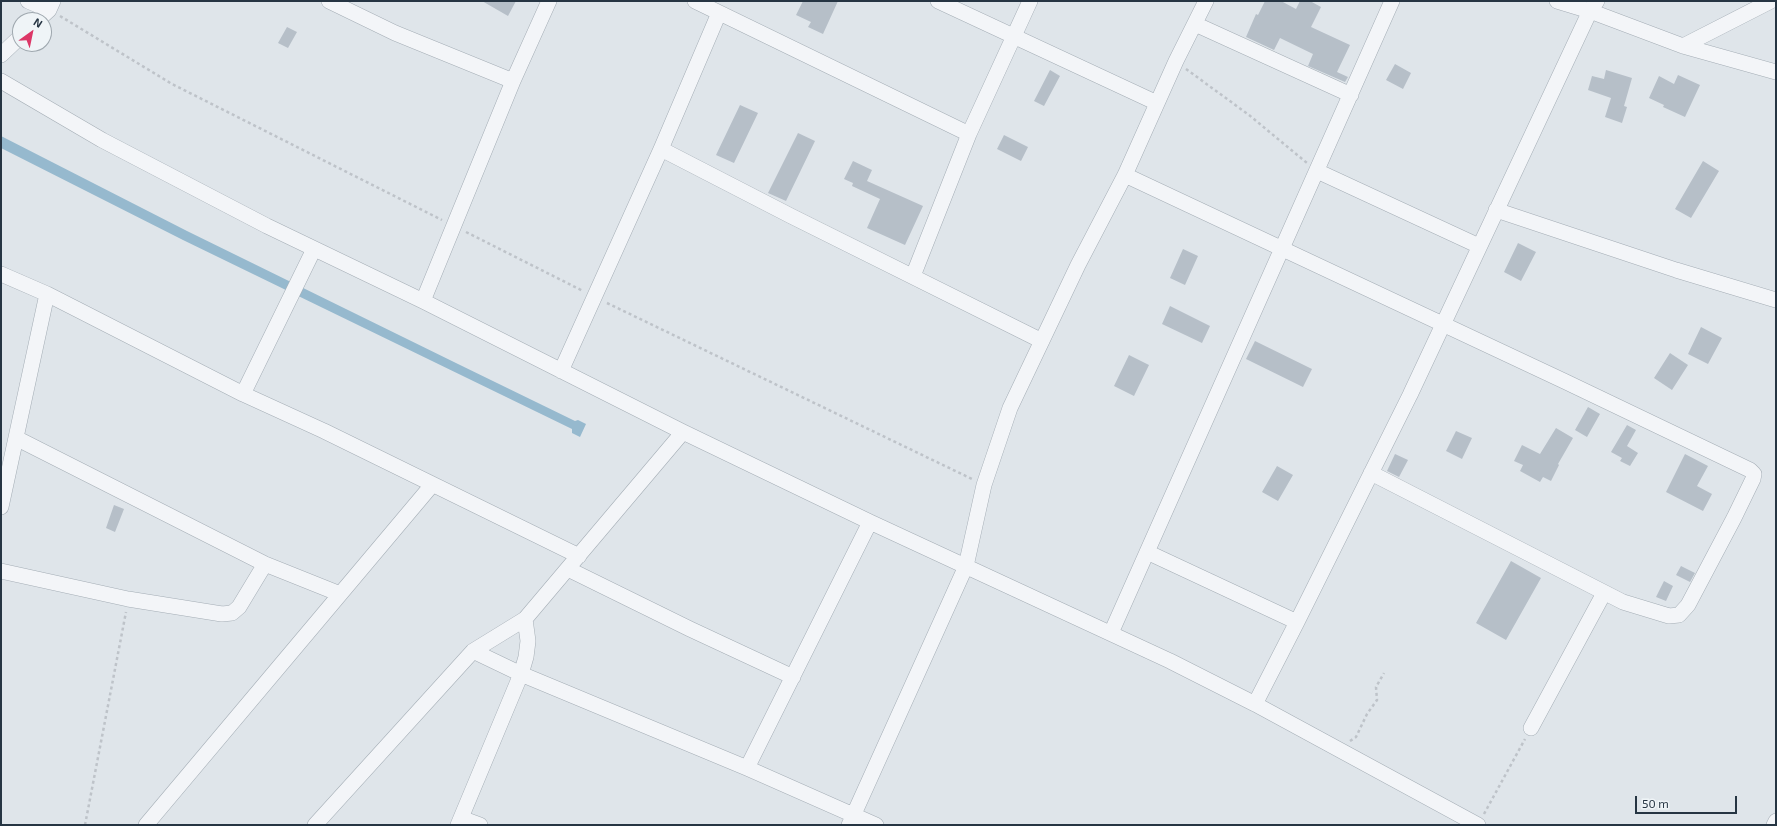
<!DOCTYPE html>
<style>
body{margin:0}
#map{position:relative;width:1777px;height:826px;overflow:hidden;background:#dfe5ea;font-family:"Exo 2",sans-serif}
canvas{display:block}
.frame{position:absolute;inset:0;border:2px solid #263543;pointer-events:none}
.north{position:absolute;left:12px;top:12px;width:40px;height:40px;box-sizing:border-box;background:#eff4f7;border:1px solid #9fa8af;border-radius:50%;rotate:33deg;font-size:11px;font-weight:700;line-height:16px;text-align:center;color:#263543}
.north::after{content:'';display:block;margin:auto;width:14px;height:18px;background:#dc3767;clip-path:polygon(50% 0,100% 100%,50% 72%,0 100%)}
.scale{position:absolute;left:1635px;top:796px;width:102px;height:18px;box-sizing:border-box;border:2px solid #263543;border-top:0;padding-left:5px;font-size:12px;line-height:14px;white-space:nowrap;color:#263543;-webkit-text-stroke:3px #eff4f7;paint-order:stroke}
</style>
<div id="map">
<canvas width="1777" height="826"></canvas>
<div class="frame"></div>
<div class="north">N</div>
<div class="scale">50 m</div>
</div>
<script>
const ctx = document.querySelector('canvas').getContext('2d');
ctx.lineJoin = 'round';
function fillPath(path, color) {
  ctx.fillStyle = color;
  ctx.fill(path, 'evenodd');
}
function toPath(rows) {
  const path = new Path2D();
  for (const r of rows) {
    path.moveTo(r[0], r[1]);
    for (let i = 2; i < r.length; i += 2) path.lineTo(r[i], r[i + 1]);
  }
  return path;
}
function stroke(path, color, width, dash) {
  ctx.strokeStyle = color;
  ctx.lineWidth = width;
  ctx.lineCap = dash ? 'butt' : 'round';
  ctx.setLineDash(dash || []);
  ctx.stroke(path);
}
const water = toPath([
 [1,136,187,231,458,364,575,421,578,420,586,424,580,437,572,433,572,429,183,240,1,148]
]);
const building = toPath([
 [482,1,516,1,508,16],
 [803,1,838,1,823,34,808,27,811,22,796,15],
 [1265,1,1281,1,1296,9,1300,1,1310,1,1321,7,1311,27,1350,45,1337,72,1348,77,1345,82,1308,66,1313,54,1280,38,1274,50,1246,37,1256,14,1258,15],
 [287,27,297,32,288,48,278,43],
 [1395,64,1411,73,1403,89,1386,80],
 [1050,70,1060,76,1044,106,1034,101],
 [1606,70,1632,78,1624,106,1627,107,1622,123,1605,117,1611,98,1588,90,1592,76,1604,79],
 [1678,75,1700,85,1685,117,1663,107,1664,105,1649,98,1659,76,1674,84],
 [740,105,758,113,734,163,716,155],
 [798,133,815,141,786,201,768,193],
 [1004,135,1028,147,1021,161,997,149],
 [853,161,872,170,867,181,923,206,905,245,867,228,880,199,852,186,853,183,844,179],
 [1703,161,1719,171,1691,218,1675,209],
 [1518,243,1536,252,1521,281,1504,272],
 [1183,249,1198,256,1185,285,1170,278],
 [1170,306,1210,326,1202,343,1162,324],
 [1701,327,1722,338,1708,364,1688,354],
 [1255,341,1312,369,1303,387,1246,359],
 [1670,353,1688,365,1672,390,1654,378],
 [1129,355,1149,365,1134,396,1114,386],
 [1588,407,1600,414,1587,437,1575,430],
 [1627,425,1636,430,1627,446,1638,453,1630,466,1620,461,1622,458,1611,452],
 [1556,428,1573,438,1558,464,1559,465,1551,481,1543,477,1540,482,1520,471,1523,465,1514,461,1522,445,1540,454],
 [1456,431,1472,438,1462,459,1446,451],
 [1395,454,1408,460,1399,477,1387,471],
 [1685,454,1708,466,1697,486,1712,494,1703,511,1666,492],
 [1277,466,1293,475,1278,501,1262,492],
 [114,505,124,509,115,532,106,528],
 [1511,561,1541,578,1506,640,1476,623],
 [1681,566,1695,573,1690,582,1676,575],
 [1664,581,1673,586,1666,601,1656,597]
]);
const path = toPath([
 [60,16,172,84,442,220],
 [1186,69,1249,115,1307,163],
 [466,232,583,291],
 [607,303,972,479],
 [1350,741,1356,737,1367,714,1377,700,1376,687,1384,673],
 [1484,814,1525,739],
 [85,825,126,612]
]);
const minor = toPath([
 [28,1,49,10],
 [329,1,395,33,513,81],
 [695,1,969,134],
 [938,1,1157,103],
 [1557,1,1590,11,1683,46,1776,72],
 [38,20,49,10,53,1],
 [1195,24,1351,95],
 [1683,46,1771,1],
 [1,55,20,37],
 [1,81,102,140,267,226,423,301,683,432,870,522,1170,661,1255,704,1478,825],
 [661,149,791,216,1042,341],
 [1317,171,1479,246],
 [1125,175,1564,381,1750,470,1754,474,1753,479,1734,518,1688,605,1679,615,1669,616,1623,602,1371,473],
 [1496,210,1676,270,1776,300],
 [1,274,47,294,243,394,324,431,579,556],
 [913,276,969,134,1030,1],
 [423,301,513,81,549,1],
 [561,371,661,149,719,13],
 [243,394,314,249],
 [16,438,265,564,340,594],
 [1,507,47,294],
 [1147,552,1297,622],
 [568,569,690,629,793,677],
 [1,571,128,599,222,614,232,613,239,607,265,564],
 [1111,633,1392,1],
 [473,651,521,674,747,768,876,825],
 [1255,704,1297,622,1410,395,1590,11,1597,1],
 [1531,728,1604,593],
 [747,768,870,522],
 [461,818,480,825],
 [146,825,432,485],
 [315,825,473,651,525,619],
 [458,825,521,674,526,657,528,641,525,619,683,432],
 [849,825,966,566,984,485,1010,408,1078,265,1125,175,1176,61,1206,1],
 [1774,825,1776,821]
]);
fillPath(water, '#96b9ce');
fillPath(building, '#b6bfc8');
stroke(minor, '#a4adb5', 16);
stroke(path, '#bec3c9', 2.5, [3, 3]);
stroke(minor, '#f3f5f8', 15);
</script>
